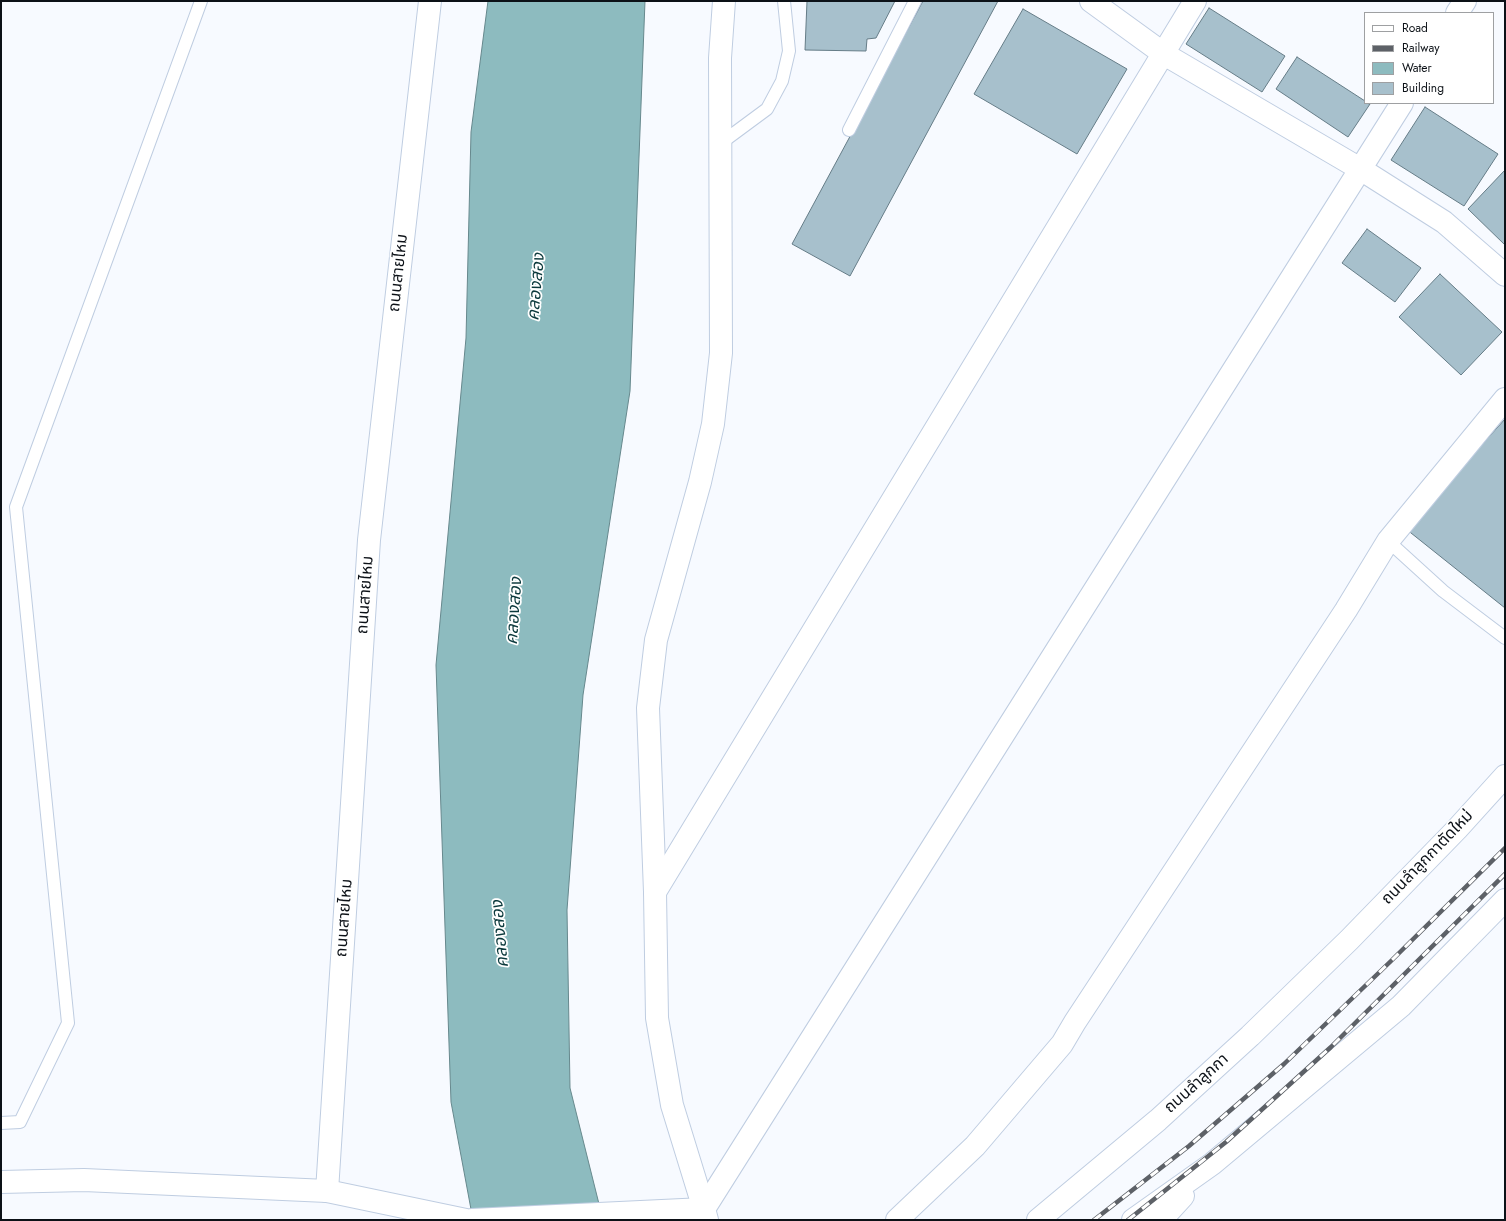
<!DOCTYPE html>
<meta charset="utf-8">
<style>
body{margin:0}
#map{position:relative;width:1506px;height:1221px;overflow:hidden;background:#f7faff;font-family:Jost,sans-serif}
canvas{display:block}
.frame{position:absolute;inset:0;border:2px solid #0c1117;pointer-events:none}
.legend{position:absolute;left:1364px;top:12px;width:130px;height:92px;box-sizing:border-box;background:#fff;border:1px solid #9ea0a2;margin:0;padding:5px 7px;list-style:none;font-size:12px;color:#0c1117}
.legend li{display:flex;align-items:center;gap:8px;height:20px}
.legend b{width:20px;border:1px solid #9ea0a2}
</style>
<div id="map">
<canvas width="1506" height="1221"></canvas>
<div class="frame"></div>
<ul class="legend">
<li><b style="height:5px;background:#fff"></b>Road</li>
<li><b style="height:5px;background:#5d6167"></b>Railway</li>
<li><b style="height:11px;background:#8dbbbf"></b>Water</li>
<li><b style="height:11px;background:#a7c0cc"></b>Building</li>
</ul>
</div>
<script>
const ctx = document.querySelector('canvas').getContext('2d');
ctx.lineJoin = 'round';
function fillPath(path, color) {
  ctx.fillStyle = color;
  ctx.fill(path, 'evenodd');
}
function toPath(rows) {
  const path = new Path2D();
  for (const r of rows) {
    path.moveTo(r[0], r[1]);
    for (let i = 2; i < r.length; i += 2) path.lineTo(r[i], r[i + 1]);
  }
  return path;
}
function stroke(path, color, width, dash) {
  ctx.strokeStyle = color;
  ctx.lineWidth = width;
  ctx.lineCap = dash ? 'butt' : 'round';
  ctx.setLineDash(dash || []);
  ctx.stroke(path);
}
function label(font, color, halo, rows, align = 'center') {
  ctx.font = font + ' Jost,"Noto Sans Thai",sans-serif';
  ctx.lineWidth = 3.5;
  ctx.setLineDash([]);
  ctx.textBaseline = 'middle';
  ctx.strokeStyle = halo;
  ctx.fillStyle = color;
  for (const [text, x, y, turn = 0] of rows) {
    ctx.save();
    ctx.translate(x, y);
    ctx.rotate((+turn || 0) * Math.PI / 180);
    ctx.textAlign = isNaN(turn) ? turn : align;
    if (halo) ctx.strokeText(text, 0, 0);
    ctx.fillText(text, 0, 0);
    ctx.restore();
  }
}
const water = toPath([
 [488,1,645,1,630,391,583,695,567,910,570,1088,603,1220,473,1220,451,1102,436,665,466,338,471,132,488,1]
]);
const building = toPath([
 [807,1,895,1,876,38,867,39,866,51,805,50,807,1],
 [923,1,998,1,850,276,792,244,923,1],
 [1209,8,1285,56,1262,92,1186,44,1209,8],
 [1023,9,1127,69,1077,154,974,94,1023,9],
 [1297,57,1365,101,1365,103,1370,104,1348,137,1276,89,1297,57],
 [1425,107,1498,154,1464,206,1391,160,1425,107],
 [1505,170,1505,245,1468,209,1505,170],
 [1367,229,1421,268,1395,302,1342,263,1367,229],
 [1440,274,1502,332,1461,375,1399,317,1440,274],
 [1505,419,1505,608,1406,529,1505,419]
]);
const service = toPath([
 [849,130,915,1],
 [721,143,767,109,782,81,789,51,784,1],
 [1388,541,1443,591,1505,638],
 [1,1123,20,1122,68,1023,16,507,201,1]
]);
const minor = toPath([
 [1091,1,1164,54,1362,170,1444,222,1505,275],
 [1457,13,1465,1],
 [655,892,1195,1],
 [327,1191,369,540,430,1],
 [707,1220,704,1209,1402,103],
 [897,1220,975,1146,1062,1044,1075,1022,1346,610,1388,541,1505,399]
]);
const tertiary = toPath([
 [1,1182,84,1180,327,1191,466,1220],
 [472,1220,704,1209,672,1105,657,1018,655,892,648,708,656,640,700,482,713,424,721,353,720,58,724,1]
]);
const secondary = toPath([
 [1038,1220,1158,1120,1250,1036,1349,940,1457,829,1505,776],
 [1133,1220,1212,1164,1401,1006,1505,900],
 [1161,1220,1183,1196]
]);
const rail = toPath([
 [1094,1220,1189,1146,1284,1064,1391,961,1505,848],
 [1128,1220,1226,1142,1331,1047,1505,874]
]);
const streetNames = [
 ["ถนนสายไหม",399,273,-84],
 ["ถนนสายไหม",366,595,-86],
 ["ถนนลำลูกกาตัดใหม่",1428,858,-46],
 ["ถนนสายไหม",345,918,-86],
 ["ถนนลำลูกกา",1197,1084,-42]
];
const waterNames = [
 ["คลองสอง",537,287,-85],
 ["คลองสอง",515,611,-86],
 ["คลองสอง",501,934,-95]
];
fillPath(water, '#8dbbbf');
stroke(water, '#66888d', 1);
fillPath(building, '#a7c0cc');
stroke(building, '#657c87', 1);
stroke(service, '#bfcde1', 14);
stroke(minor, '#bfcde1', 24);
stroke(tertiary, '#bfcde1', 24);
stroke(secondary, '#bfcde1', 24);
stroke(service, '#fff', 12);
stroke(minor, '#fff', 22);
stroke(tertiary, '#fff', 22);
stroke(secondary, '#fff', 22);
stroke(rail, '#5d6167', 4.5);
stroke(rail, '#fff', 3, [9]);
label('16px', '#0c1117', '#fff', streetNames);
label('italic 17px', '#0b393c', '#fff', waterNames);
</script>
